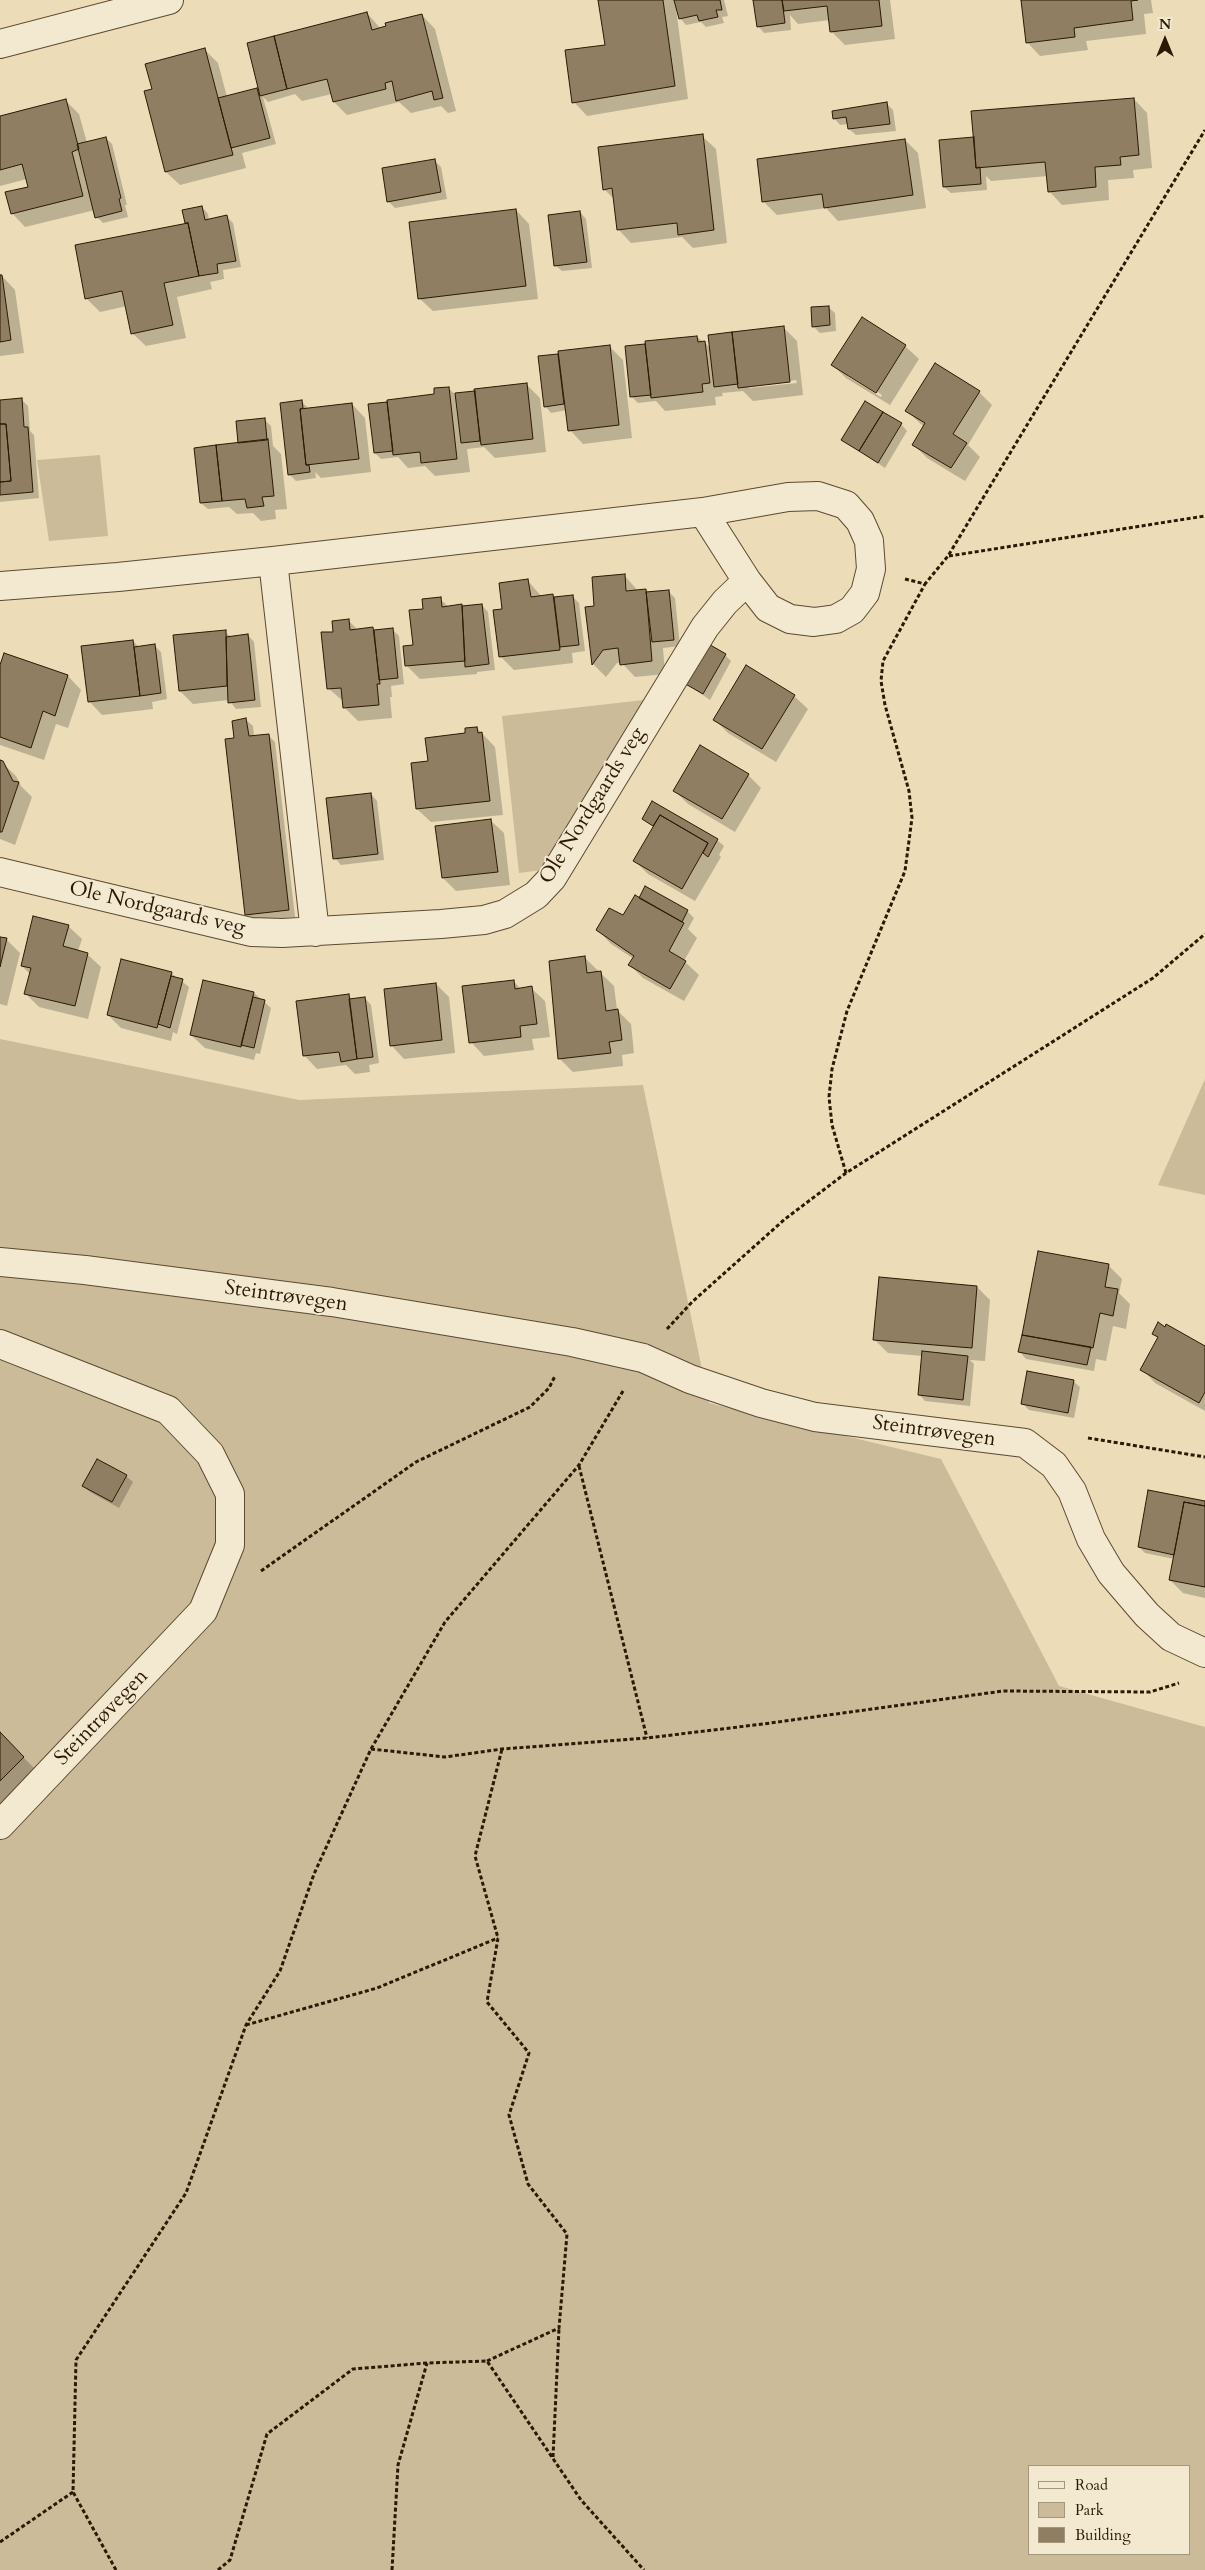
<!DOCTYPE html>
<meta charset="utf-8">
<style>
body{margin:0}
#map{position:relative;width:1205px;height:2570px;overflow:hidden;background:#ecdcb7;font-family:Cardo,serif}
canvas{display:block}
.legend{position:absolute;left:1028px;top:2465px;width:162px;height:90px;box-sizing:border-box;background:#f3e8d0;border:1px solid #a3957e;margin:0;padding:6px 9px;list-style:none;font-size:15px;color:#2b1904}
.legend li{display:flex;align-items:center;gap:10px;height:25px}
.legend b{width:25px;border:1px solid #a3957e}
.north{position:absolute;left:1140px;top:15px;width:50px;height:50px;-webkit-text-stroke:4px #f3e8d0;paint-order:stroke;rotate:0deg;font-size:14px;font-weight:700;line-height:20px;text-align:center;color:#2b1904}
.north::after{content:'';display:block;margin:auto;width:18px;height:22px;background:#2b1904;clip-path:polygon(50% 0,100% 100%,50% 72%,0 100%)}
</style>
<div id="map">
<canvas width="1205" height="2570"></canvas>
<ul class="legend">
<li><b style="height:6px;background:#f3e8d0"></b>Road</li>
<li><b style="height:14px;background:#cbbb99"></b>Park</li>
<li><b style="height:14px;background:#8f7e61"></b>Building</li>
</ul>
<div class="north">N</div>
</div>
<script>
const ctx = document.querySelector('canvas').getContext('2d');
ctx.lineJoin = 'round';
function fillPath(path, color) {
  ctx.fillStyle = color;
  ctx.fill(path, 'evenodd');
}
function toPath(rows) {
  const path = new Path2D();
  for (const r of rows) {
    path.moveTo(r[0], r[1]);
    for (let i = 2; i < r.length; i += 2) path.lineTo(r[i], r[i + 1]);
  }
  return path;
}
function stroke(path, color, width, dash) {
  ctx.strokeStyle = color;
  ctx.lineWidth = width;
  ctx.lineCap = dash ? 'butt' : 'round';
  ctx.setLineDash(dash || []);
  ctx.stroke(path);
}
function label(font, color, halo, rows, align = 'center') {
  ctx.font = font + ' Cardo,serif';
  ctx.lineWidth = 4;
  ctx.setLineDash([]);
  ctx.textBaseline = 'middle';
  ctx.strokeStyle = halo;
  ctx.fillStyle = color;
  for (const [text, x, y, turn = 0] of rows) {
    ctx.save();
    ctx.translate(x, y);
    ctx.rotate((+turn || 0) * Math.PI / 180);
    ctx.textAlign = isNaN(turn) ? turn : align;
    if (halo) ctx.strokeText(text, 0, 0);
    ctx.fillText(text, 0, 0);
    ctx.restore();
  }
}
const green = toPath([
 [100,455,108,536,49,541,37,460],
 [644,700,542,870,519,873,502,716],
 [0,1039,299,1100,643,1085,709,1403,941,1459,1059,1686,1205,1727,1205,2570,0,2570],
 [1029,2466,1189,2466,1189,2554,1029,2554],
 [1205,1079,1205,1195,1158,1185]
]);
const shadow = toPath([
 [600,0,724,0,728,16,722,17,724,23,706,27,701,22,686,25,680,18,678,8,676,9,688,99,587,116,574,102,606,46],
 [755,0,890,0,895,39,845,45,831,31,830,20,798,24,790,15,791,30,764,33,758,26],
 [1022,0,1151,0,1153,13,1144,14,1146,34,1086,41,1088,50,1040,56,1027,42],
 [367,13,381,29,422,15,435,29,456,111,448,113,441,106,411,113,399,102,347,115,334,102,332,94,302,101,295,94,268,102,263,97,276,144,242,153,246,168,180,185,166,172,145,92,153,89,205,50,218,63,227,97,256,89,261,94],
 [1134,99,1147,113,1152,168,1133,170,1134,178,1108,180,1109,200,1062,205,1049,191,1048,176,991,181,986,176,987,190,951,193,944,187,975,138],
 [66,101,79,114,87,143,106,138,112,144,127,205,125,205,128,217,103,223,97,217,95,210,25,227,12,213,30,188,27,179,0,186,0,118],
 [887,104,893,110,896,131,856,135,849,129,848,124,840,125,834,118],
 [702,136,716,149,727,243,693,248,682,237,631,243,618,229,615,200,604,189],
 [905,140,918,153,926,208,838,221,826,208,777,215,764,202,758,161],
 [435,161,441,167,447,199,395,208,388,201],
 [202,207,208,214,209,220,226,216,233,223,241,267,223,270,224,279,210,282,212,289,177,297,186,338,146,346,132,333,127,306,100,312,87,299,186,224,184,211],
 [516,210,529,224,538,299,433,311,419,298],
 [580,212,586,219,592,268,562,271,555,265],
 [2,276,15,290,24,353,0,356,0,277],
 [828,307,835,313,836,331,820,333,814,327],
 [862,319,905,346,919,359,890,405,846,378,833,365],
 [847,373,882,395,881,397,847,376],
 [784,328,797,341,803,395,753,401,743,391,722,393,723,396,715,397,716,405,665,411,656,401,638,403,632,397,626,347,697,337,711,348],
 [796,380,797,383,749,388,749,386],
 [609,346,623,360,632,438,583,444,570,430,567,410,551,413,545,406,558,355,560,357],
 [526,384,540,398,546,452,495,458,484,447,467,449,470,472,435,476,425,466,408,468,398,457,381,459,375,453,369,405,436,395,448,388,455,394],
 [979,392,992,405,968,445,980,457,965,481,927,458,913,444,924,427,907,411],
 [21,399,28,406,30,431,34,435,39,498,0,502,0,401],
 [302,402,308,408,352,404,365,418,371,472,321,478,315,472,316,478,296,481,289,474,281,404],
 [264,419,271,426,273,446,281,454,287,509,275,510,276,519,261,521,253,513,237,514,229,507,208,509,201,503,241,444],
 [901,424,907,431,885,468,843,440],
 [624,575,638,591,645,590,649,593,668,591,675,598,680,646,663,648,665,674,635,677,621,662,617,663,606,677,593,664,586,608,596,607],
 [528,581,542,597,572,596,579,603,585,651,572,653,573,663,514,670,500,656,504,611],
 [440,599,449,607,482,605,488,612,495,670,477,672,477,674,420,679,407,666,415,646],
 [348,620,358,630,392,629,399,636,404,684,391,686,392,697,390,697,392,718,358,721,345,708,344,702,328,688,334,633],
 [225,632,231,637,248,635,254,642,261,707,236,709,229,700,193,704,180,691],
 [133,641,139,647,154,645,161,652,167,699,152,702,153,709,102,715,89,701],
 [5,655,68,676,81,690,68,728,56,724,44,760,0,745,0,669],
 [725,655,731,661,710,700,684,682],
 [794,696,808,709,776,762,728,733,715,720],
 [246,720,253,726,254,737,268,735,275,742,295,917,253,921,246,915,235,740],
 [477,728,495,747,503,815,431,822,417,809,429,762],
 [0,761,16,776,21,786,32,797,15,845,0,839],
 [748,775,761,788,735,832,688,804,675,791],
 [371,794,377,801,384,860,341,865,335,858],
 [653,802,717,840,724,846,719,855,721,857,695,901,648,874,635,861,654,827,643,818],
 [490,820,504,833,510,885,456,891,443,878],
 [646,888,687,911,694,918,688,929,697,938,684,961,699,975,684,1001,643,978,630,965,634,959,611,944,598,930,623,917,640,899],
 [68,926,82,939,78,951,87,954,101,967,88,1019,39,1007,26,994,30,974,22,966],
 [0,938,6,939,20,953,7,1006,0,1004],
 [585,958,614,986,617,1010,631,1024,634,1053,622,1055,623,1066,573,1072,560,1059,550,962],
 [171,973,189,987,177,1034,173,1032,171,1041,121,1028,108,1015],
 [513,981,521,989,531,988,545,1001,550,1037,532,1039,534,1050,484,1056,471,1042],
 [436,984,449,997,455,1053,404,1059,391,1045],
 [254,993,271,1008,260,1054,256,1053,254,1060,205,1048,191,1035],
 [348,995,353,1000,365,998,371,1005,379,1063,369,1065,370,1072,355,1074,346,1065,317,1069,304,1055],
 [1109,1266,1122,1279,1119,1293,1130,1304,1126,1329,1113,1326,1106,1361,1096,1359,1094,1371,1026,1359,1020,1352],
 [977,1287,990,1300,985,1361,970,1360,974,1364,970,1406,925,1401,919,1394,923,1356,888,1353,874,1339],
 [1153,1334,1205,1347,1205,1411,1155,1383,1142,1369,1159,1339],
 [1073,1381,1080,1387,1074,1418,1029,1410,1023,1404],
 [97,1460,126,1476,133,1482,119,1508,90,1492,83,1486],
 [1205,1502,1205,1598,1183,1593,1170,1580,1174,1559,1145,1553,1139,1547],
 [0,1734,37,1771,0,1806]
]);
const building = toPath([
 [598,0,663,0,675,86,572,103,565,50,605,45,598,0],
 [674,0,720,0,722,10,716,10,718,17,699,21,697,15,679,19,674,0],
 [753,0,782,0,785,23,757,27,753,0],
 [782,0,879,0,882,26,830,32,827,6,784,11,782,0],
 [1021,0,1138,0,1131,1,1133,20,1074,28,1075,37,1026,43,1021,0],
 [367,12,372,30,386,26,385,23,422,14,443,98,434,100,432,91,396,101,392,81,385,83,386,89,333,102,327,79,287,89,274,36,367,12],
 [274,36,287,89,260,96,247,43,274,36],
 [205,48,233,155,165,172,144,91,152,89,145,64,205,48],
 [257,88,270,138,231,148,218,98,257,88],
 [1134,98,1139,155,1120,157,1121,165,1095,167,1096,187,1048,192,1045,162,976,168,971,111,1134,98],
 [66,99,79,149,72,152,83,196,11,214,5,192,28,187,22,164,0,170,0,116,66,99],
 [887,102,890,124,848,129,846,117,833,119,832,111,887,102],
 [703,134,714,230,678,235,677,223,617,230,612,188,603,190,598,147,703,134],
 [106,137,121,198,119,199,122,211,95,218,77,144,106,137],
 [974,137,976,168,980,167,981,184,943,187,939,140,974,137],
 [905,139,913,195,824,208,822,194,762,202,757,159,905,139],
 [435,159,441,192,387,202,382,168,435,159],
 [202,206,205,220,227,215,236,261,217,264,218,273,199,276,188,223,185,223,182,210,202,206],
 [516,209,526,286,418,299,409,222,516,209],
 [580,211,587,262,554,266,548,215,580,211],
 [188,223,199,276,164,283,173,325,131,334,122,291,85,299,75,245,188,223],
 [0,275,2,275,11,340,0,342,0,275],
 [829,306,830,325,812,327,811,307,829,306],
 [862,317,906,345,876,393,831,365,862,317],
 [784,326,790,382,738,388,732,332,784,326],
 [732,332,738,384,714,387,708,335,732,332],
 [697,336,698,342,705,341,710,383,702,384,703,392,651,398,645,341,697,336],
 [645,344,651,395,630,397,625,346,645,344],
 [610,345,619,425,568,431,558,351,610,345],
 [558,354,564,404,544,407,538,356,558,354],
 [935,363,980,391,953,434,967,443,951,468,912,445,925,423,905,411,935,363],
 [527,383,533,439,481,445,474,389,527,383],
 [449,387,457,459,421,463,420,452,393,455,387,400,434,394,434,388,449,387],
 [475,391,480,441,461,443,455,393,475,391],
 [22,398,24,427,28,427,33,492,0,495,0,482,11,481,6,424,0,424,0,400,22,398],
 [302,400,303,408,300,409,306,465,309,465,310,472,288,475,280,403,302,400],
 [865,401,883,412,859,451,841,440,865,401],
 [387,402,393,451,374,453,368,404,387,402],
 [352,403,359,459,306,465,300,409,352,403],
 [883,412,902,423,878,463,859,451,883,412],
 [265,418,267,440,238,443,236,421,265,418],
 [0,424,6,424,11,481,0,482,0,424],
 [268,439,274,496,262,497,264,506,247,508,245,499,222,501,216,445,268,439],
 [216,445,222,501,200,503,194,448,216,445],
 [625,574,626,591,646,589,652,661,620,665,618,648,603,650,592,665,585,607,594,606,592,577,625,574],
 [528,579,531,597,553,594,560,650,499,657,493,610,502,609,499,583,528,579],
 [669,590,674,640,652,642,646,592,669,590],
 [573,595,579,645,560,647,554,597,573,595],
 [441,597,442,607,462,604,465,661,405,666,403,646,413,645,409,610,423,609,422,599,441,597],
 [482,604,489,664,465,667,462,606,482,604],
 [349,619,350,630,373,627,380,684,377,684,379,705,343,708,341,688,327,689,321,632,333,632,332,621,349,619],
 [393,628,398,678,379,680,374,630,393,628],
 [226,630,227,686,179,691,173,635,226,630],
 [248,634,255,700,228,703,226,637,248,634],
 [133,640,140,696,88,702,81,646,133,640],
 [705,642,726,654,703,694,682,682,705,642],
 [155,644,161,693,140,696,134,647,155,644],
 [4,653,68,675,55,716,43,711,31,748,0,737,0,665,4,653],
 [746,665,795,695,762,749,713,720,746,665],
 [246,718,249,736,269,734,289,910,245,915,225,739,234,738,232,721,246,718],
 [477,727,478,733,482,732,490,801,416,809,411,763,428,761,425,738,465,733,465,728,477,727],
 [700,745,749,774,722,819,673,791,700,745],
 [0,760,3,761,13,781,19,782,2,832,0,832,0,760],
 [371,793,378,854,333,859,326,798,371,793],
 [652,801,718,839,708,857,703,853,708,843,660,815,653,826,642,819,652,801],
 [660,815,708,843,682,889,633,861,660,815],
 [491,819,498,872,442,878,435,826,491,819],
 [645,886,688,910,682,922,639,898,645,886],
 [635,895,684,923,669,951,686,961,670,989,628,965,634,956,596,930,609,908,623,915,635,895],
 [33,916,69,925,63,946,88,953,75,1006,24,994,31,968,21,966,33,916],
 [0,937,7,938,0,967,0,937],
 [585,956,587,973,601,971,606,1011,618,1009,622,1040,609,1042,611,1053,558,1059,549,961,585,956],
 [121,959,172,972,157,1028,107,1015,121,959],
 [171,976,183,979,170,1028,158,1024,171,976],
 [203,980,254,992,241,1047,190,1035,203,980],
 [514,980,515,989,532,986,537,1024,520,1026,521,1037,469,1043,462,986,514,980],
 [436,983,442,1040,390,1046,384,989,436,983],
 [349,994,357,1059,341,1062,339,1052,303,1056,296,1001,349,994],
 [253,997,265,1000,254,1048,241,1045,253,997],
 [365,997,373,1057,357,1059,349,999,365,997],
 [1038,1251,1109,1264,1105,1287,1118,1289,1113,1316,1100,1313,1093,1348,1022,1335,1038,1251],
 [879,1277,977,1286,972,1348,873,1340,879,1277],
 [1158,1322,1165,1327,1166,1324,1205,1346,1205,1392,1199,1403,1140,1370,1158,1337,1152,1334,1158,1322],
 [1022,1335,1091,1347,1087,1365,1018,1352,1022,1335],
 [922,1351,968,1356,963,1400,918,1395,922,1351],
 [1027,1371,1074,1380,1068,1413,1021,1404,1027,1371],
 [97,1459,127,1475,112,1502,82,1486,97,1459],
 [1148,1490,1205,1501,1205,1506,1184,1502,1174,1555,1138,1547,1148,1490],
 [1184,1502,1205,1506,1205,1587,1169,1580,1184,1502],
 [0,1732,24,1757,0,1781,0,1732]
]);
const path = toPath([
 [949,556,1205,516],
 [905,579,925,584,948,556,1205,130],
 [846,1173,832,1125,829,1097,832,1069,847,1011,905,871,912,818,909,791,885,705,881,681,883,661,925,584],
 [667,1329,692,1302,785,1219,846,1173,1153,978,1205,934],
 [1088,1438,1205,1457],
 [579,1466,647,1738],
 [261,1571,416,1462,530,1407,549,1388,555,1376],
 [371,1749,445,1757,502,1749,647,1738,763,1724,1003,1691,1150,1692,1179,1683],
 [246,2025,377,1988,498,1938],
 [487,2361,559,2328,567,2234,528,2184,509,2115,529,2053,487,2002,498,1938,475,1856,502,1749],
 [553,2457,559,2328],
 [0,2542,73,2492],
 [116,2570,73,2492,76,2360,186,2193,246,2025,280,1971,314,1874,371,1749,445,1622,579,1465,623,1391],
 [218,2570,230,2560,267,2434,353,2369,427,2363,487,2361,581,2500,644,2570],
 [392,2570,398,2465,427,2363]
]);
const minor = toPath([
 [0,44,169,0],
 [273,561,315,932],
 [0,586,118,577,273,561,703,512,788,497,818,496,846,505,860,521,869,541,871,569,865,593,852,610,836,619,814,622,790,619,768,608,747,581,703,512],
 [0,872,251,932,282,933,441,924,484,920,505,914,536,895,552,878,705,627,725,602,747,581],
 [0,1262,85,1270,332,1302,572,1342,643,1358,690,1379,761,1403,815,1417,1025,1443,1054,1465,1072,1491,1091,1539,1111,1573,1147,1615,1171,1637,1205,1653],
 [0,1344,168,1410,210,1454,230,1494,230,1545,203,1611,0,1825]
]);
const streetNames = [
 ["Ole Nordgaards veg",593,806,-58],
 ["Ole Nordgaards veg",157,909,13],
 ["Steintrøvegen",286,1297,8],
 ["Steintrøvegen",934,1432,8],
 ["Steintrøvegen",102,1718,-46]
];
fillPath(green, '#cbbb99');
fillPath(shadow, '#0003');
fillPath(building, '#8f7e61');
stroke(building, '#2b1904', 1);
stroke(minor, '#5b4a31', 30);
stroke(path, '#2b1904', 3, [4, 2.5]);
stroke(minor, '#f3e8d0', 28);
label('21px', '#2b1904', '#f3e8d0', streetNames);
</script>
